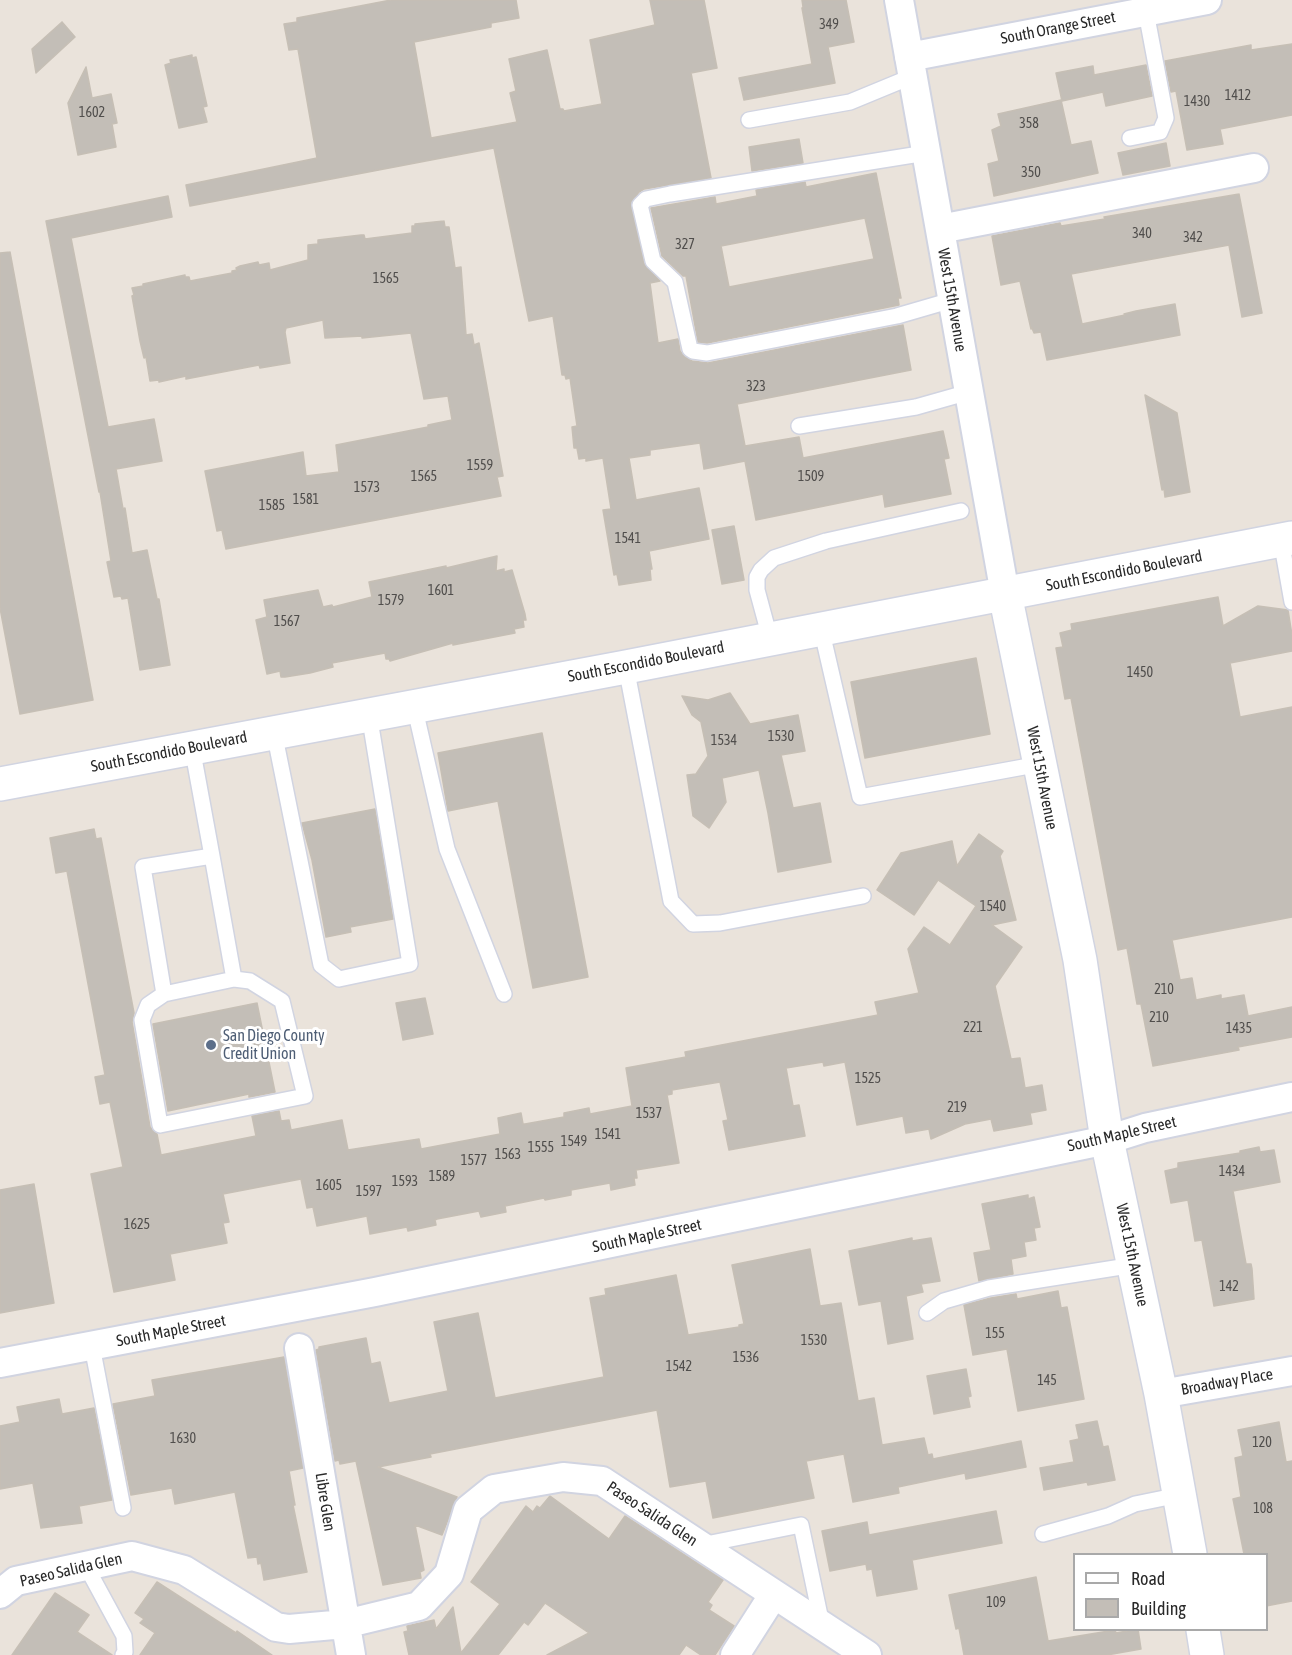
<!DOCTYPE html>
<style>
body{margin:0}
#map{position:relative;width:1292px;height:1655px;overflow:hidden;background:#eae3db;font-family:"Asap Condensed",sans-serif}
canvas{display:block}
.legend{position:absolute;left:1073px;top:1553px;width:195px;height:78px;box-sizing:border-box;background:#fff;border:2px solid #a9a9a9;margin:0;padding:8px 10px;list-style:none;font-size:18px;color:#292929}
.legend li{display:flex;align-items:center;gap:12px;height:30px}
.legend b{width:30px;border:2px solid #a9a9a9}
</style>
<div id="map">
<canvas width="1292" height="1655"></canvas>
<ul class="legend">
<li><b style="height:8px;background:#fff"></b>Road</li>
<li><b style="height:16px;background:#c3beb7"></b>Building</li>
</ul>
</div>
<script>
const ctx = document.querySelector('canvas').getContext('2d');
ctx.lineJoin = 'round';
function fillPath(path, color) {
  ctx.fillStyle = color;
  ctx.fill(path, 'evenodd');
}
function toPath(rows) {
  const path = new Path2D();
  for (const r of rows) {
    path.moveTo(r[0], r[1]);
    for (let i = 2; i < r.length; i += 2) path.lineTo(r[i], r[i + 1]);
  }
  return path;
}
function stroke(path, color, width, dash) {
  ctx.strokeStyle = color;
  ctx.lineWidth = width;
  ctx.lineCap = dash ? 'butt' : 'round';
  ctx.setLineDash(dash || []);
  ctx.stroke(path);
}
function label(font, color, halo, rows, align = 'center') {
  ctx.font = font + ' "Asap Condensed",sans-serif';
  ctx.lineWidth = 6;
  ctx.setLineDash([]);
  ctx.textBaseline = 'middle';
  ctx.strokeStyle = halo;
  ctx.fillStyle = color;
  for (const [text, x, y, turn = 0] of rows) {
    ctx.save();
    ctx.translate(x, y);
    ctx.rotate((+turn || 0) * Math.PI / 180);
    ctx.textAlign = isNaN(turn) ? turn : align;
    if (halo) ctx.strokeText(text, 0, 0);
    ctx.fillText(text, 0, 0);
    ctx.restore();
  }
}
const building = toPath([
 [391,0,516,0,519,18,491,23,491,27,414,42,431,138,517,122,510,93,516,91,509,59,547,50,560,109,563,109,564,111,602,104,590,40,655,25,650,0,704,0,717,68,691,73,711,178,644,189,639,192,631,203,644,263,660,281,650,283,658,343,678,339,680,351,685,357,692,361,708,363,903,325,911,370,737,404,745,446,799,437,803,458,943,431,949,458,944,459,951,494,885,507,883,494,756,520,745,461,704,469,700,443,650,450,650,455,629,458,636,500,699,488,709,539,649,551,652,569,650,569,651,580,619,585,617,574,614,575,603,510,611,509,603,458,586,461,586,458,579,459,577,448,574,448,572,427,577,426,570,378,566,379,565,375,562,375,553,316,529,321,494,148,190,206,186,185,317,158,298,49,289,50,284,24,297,22,297,18,391,0],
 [802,0,846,0,854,42,828,47,835,83,744,100,739,78,812,64,802,8,803,7,802,0],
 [62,22,75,37,36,73,32,49,62,22],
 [1292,44,1292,115,1220,129,1223,144,1187,150,1176,91,1171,92,1165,61,1251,45,1251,50,1292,44],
 [192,55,192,58,196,57,207,106,203,107,207,122,179,128,165,65,171,63,170,60,192,55],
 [1146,65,1152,96,1106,106,1103,92,1062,101,1056,73,1093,66,1094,75,1146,65],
 [86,67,92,98,111,94,117,123,112,124,116,147,78,155,68,103,86,67],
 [1061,100,1071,145,1091,141,1098,173,994,196,988,164,999,161,992,130,1001,126,998,114,1061,100],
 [799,139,803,163,752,171,749,147,799,139],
 [1166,143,1170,166,1123,175,1118,153,1166,143],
 [876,173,901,298,898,298,899,305,707,343,698,342,686,276,683,276,662,256,651,208,715,197,716,204,757,196,756,190,805,182,806,187,876,173],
 [865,218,874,259,729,287,721,246,865,218],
 [1239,194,1262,313,1242,317,1229,245,1071,274,1082,324,1125,315,1124,314,1136,311,1175,304,1180,335,1047,360,1041,332,1034,333,1032,328,1031,329,1020,281,1001,285,992,236,1060,223,1061,226,1105,219,1104,217,1239,194],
 [168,196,172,217,71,238,108,427,154,419,162,461,116,469,123,509,125,508,132,553,147,550,157,599,159,599,170,665,140,670,128,598,122,599,121,596,114,597,107,562,111,561,100,492,99,492,46,221,168,196],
 [444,221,445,227,449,227,455,268,461,267,466,335,472,334,474,345,479,343,503,476,497,477,501,496,226,549,222,530,217,531,205,471,303,452,306,476,339,472,336,445,428,427,428,425,452,420,448,396,424,399,411,333,362,338,362,336,325,338,323,320,286,328,285,332,290,363,260,368,259,365,186,379,186,376,159,382,159,380,150,381,146,357,144,358,140,341,132,296,134,295,132,288,143,286,143,284,185,275,185,277,189,277,190,281,232,273,232,271,237,270,236,268,240,266,258,262,259,265,269,263,270,270,308,260,308,245,318,244,318,240,361,235,364,235,365,239,412,233,412,226,415,226,415,224,444,221],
 [10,252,93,700,20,714,0,608,0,253,10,252],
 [1145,395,1177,413,1190,492,1165,497,1164,489,1162,490,1145,395],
 [734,526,744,580,722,584,712,530,734,526],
 [497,556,496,571,504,569,504,572,512,570,525,614,526,620,523,620,524,627,514,629,515,633,453,645,453,643,390,661,389,659,386,659,385,653,332,663,333,667,310,673,285,677,281,677,280,671,267,674,256,620,267,617,264,600,318,590,323,607,332,605,333,607,372,597,369,582,446,566,446,568,497,556],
 [1218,597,1223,626,1258,606,1288,610,1292,635,1292,651,1230,663,1240,717,1292,707,1292,917,1172,940,1180,980,1192,978,1196,1000,1221,995,1221,999,1244,995,1248,1016,1292,1007,1292,1037,1238,1047,1239,1050,1153,1066,1141,1004,1137,1004,1127,948,1118,950,1071,698,1065,699,1056,648,1063,647,1060,633,1072,630,1071,624,1218,597],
 [976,658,990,734,865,758,851,682,976,658],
 [730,693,750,724,798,715,805,751,781,755,793,808,820,803,831,862,778,872,768,813,759,770,722,778,726,802,709,828,693,816,687,775,696,774,708,756,701,722,692,715,682,696,708,700,730,693],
 [542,733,588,977,533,988,498,801,448,811,438,753,542,733],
 [375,809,393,919,350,927,351,932,326,937,312,860,302,823,375,809],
 [94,829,96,839,101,838,134,1013,132,1022,150,1127,157,1134,161,1155,256,1136,252,1116,279,1111,281,1121,289,1120,291,1130,342,1120,348,1150,419,1139,421,1149,500,1134,498,1118,521,1113,523,1124,525,1124,564,1117,564,1113,589,1108,590,1114,632,1106,626,1068,686,1057,685,1052,878,1015,875,1002,919,993,908,949,924,927,950,945,976,906,938,880,914,915,877,890,901,853,952,841,957,866,979,834,1003,851,1000,856,1016,920,992,925,1022,947,995,986,1011,1059,1020,1058,1025,1088,1042,1085,1046,1110,1030,1113,1032,1124,994,1131,991,1119,965,1124,931,1139,929,1129,906,1133,903,1116,857,1125,845,1062,824,1066,823,1062,786,1068,793,1106,799,1105,805,1136,729,1150,723,1121,728,1120,720,1082,672,1090,672,1094,667,1095,679,1163,636,1170,637,1178,634,1178,635,1185,611,1190,610,1183,571,1190,571,1195,545,1200,544,1198,505,1206,506,1212,481,1217,479,1211,437,1219,435,1220,436,1225,408,1231,407,1227,370,1234,367,1216,317,1226,313,1207,307,1208,301,1179,223,1194,229,1222,223,1223,227,1243,170,1254,175,1280,114,1292,91,1174,123,1167,110,1102,100,1104,95,1077,105,1075,67,871,56,873,50,838,94,829],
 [425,998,433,1034,403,1040,396,1003,425,998],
 [257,1003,275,1092,249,1097,249,1094,168,1111,153,1024,257,1003],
 [1259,1147,1260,1152,1274,1150,1280,1182,1233,1191,1246,1264,1251,1264,1252,1269,1254,1299,1214,1306,1202,1240,1195,1241,1188,1200,1171,1203,1165,1171,1178,1168,1178,1163,1240,1153,1240,1151,1259,1147],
 [34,1184,54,1303,0,1313,0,1190,34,1184],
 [1028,1195,1028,1199,1034,1197,1040,1227,1034,1228,1036,1240,1024,1242,1026,1256,1011,1259,1013,1274,979,1281,974,1253,991,1250,982,1204,1028,1195],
 [912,1238,912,1241,931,1238,940,1281,921,1284,923,1292,906,1296,913,1339,888,1344,881,1301,859,1305,849,1251,912,1238],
 [810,1249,820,1306,841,1303,858,1401,874,1398,882,1445,924,1438,928,1455,932,1454,933,1459,1021,1441,1026,1467,966,1479,965,1473,898,1487,899,1493,853,1502,844,1454,806,1461,814,1498,713,1518,706,1481,670,1487,657,1410,430,1454,431,1457,378,1467,457,1497,442,1535,415,1525,424,1570,420,1572,421,1578,383,1585,356,1461,340,1464,339,1460,335,1461,316,1350,319,1349,319,1347,366,1338,371,1364,380,1362,389,1403,448,1391,434,1322,478,1313,495,1398,604,1377,590,1298,606,1295,605,1289,676,1275,688,1335,739,1327,739,1325,744,1324,732,1265,810,1249],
 [1058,1291,1061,1308,1067,1307,1084,1399,1018,1411,1007,1349,973,1355,964,1305,991,1298,1016,1294,1017,1299,1058,1291],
 [284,1357,303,1468,289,1471,295,1505,293,1505,307,1572,264,1580,261,1563,258,1564,257,1557,248,1558,235,1492,175,1504,172,1488,131,1495,113,1404,155,1396,152,1380,284,1357],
 [966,1369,971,1396,968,1397,970,1407,934,1414,927,1376,966,1369],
 [59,1399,62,1414,94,1408,112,1500,79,1506,82,1523,41,1528,33,1483,0,1489,0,1426,20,1422,17,1407,59,1399],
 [1097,1421,1103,1447,1108,1446,1115,1480,1088,1485,1087,1482,1044,1490,1040,1468,1074,1462,1070,1441,1079,1439,1076,1425,1097,1421],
 [1279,1422,1286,1462,1292,1461,1292,1601,1266,1606,1266,1554,1244,1554,1233,1499,1241,1497,1235,1458,1243,1456,1238,1430,1279,1422],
 [550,1496,609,1539,625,1516,723,1580,708,1602,712,1605,709,1610,734,1626,715,1655,701,1655,686,1645,679,1655,547,1655,589,1633,545,1603,528,1625,524,1622,498,1655,409,1655,404,1632,408,1631,407,1626,434,1620,436,1629,453,1607,461,1653,500,1604,471,1582,526,1506,533,1512,537,1506,540,1508,550,1496],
 [996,1511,1002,1543,912,1560,917,1589,877,1596,872,1569,867,1570,866,1564,830,1571,822,1531,867,1522,869,1535,996,1511],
 [1036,1577,1048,1641,1115,1630,1116,1633,1138,1629,1141,1649,1107,1655,964,1655,959,1628,956,1629,949,1595,1036,1577],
 [157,1582,236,1633,237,1631,272,1655,140,1655,155,1633,140,1623,144,1619,135,1613,157,1582],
 [55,1593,89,1615,77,1632,112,1655,12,1655,55,1593]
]);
const service = toPath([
 [749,120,850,102,913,76],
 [1130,138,1160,132,1166,118,1146,12],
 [926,153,670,194,646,199,640,205,653,261,675,282,690,349,693,351,707,353,897,316,952,300],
 [799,426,916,407,969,392],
 [1281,540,1292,602],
 [821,628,860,797,1040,764],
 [770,638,757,590,757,577,761,570,774,558,826,541,961,511],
 [626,667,671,901,693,924,720,923,863,896],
 [414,705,447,849,504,994],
 [274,732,321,965,339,979,410,964,369,714],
 [192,747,212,856,234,979,164,994,143,867,212,856],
 [164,994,148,1005,142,1020,160,1125,305,1096,282,1001,250,981,234,979],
 [927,1313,944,1301,989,1288,1134,1265],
 [92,1346,123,1508],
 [1043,1534,1108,1516,1135,1504,1179,1495],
 [701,1545,801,1525,822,1625],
 [86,1566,124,1636,125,1652,123,1655]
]);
const minor = toPath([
 [899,0,1005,594],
 [909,57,1207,0],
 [940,229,1254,168],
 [299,1348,351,1655],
 [0,1363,375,1292,1107,1140,1145,1128,1292,1097],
 [1161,1394,1292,1371],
 [0,1594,16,1581,132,1556,184,1570,276,1627,289,1629,345,1624,419,1606,449,1574,468,1510,494,1489,563,1477,602,1481,867,1655],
 [735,1655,774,1594]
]);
const tertiary = toPath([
 [1005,594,1080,960,1107,1140,1161,1394,1190,1554],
 [1203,1630,1207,1655]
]);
const secondary = toPath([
 [0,784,626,667,1292,538]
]);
const markers = [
 [211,1045,6,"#5c6f8a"]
];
const numberNames = [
 ["349",829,25],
 ["1412",1238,96],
 ["1430",1197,102],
 ["1602",92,113],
 ["358",1029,124],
 ["350",1031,173],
 ["340",1142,234],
 ["342",1193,238],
 ["327",685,245],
 ["1565",386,279],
 ["323",756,387],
 ["1559",480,466],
 ["1565",424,477],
 ["1509",811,477],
 ["1573",367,488],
 ["1581",306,500],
 ["1585",272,506],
 ["1541",628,539],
 ["1601",441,591],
 ["1579",391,601],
 ["1567",287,622],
 ["1450",1140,673],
 ["1530",781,737],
 ["1534",724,741],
 ["1540",993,907],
 ["210",1164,990],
 ["210",1159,1018],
 ["221",973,1028],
 ["1435",1239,1029],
 ["1525",868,1079],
 ["219",957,1108],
 ["1537",649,1114],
 ["1541",608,1135],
 ["1549",574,1142],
 ["1555",541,1148],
 ["1563",508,1155],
 ["1577",474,1161],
 ["1434",1232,1172],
 ["1589",442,1177],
 ["1593",405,1182],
 ["1605",329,1186],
 ["1597",369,1192],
 ["1625",137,1225],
 ["142",1229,1287],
 ["155",995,1334],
 ["1530",814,1341],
 ["1536",746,1358],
 ["1542",679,1367],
 ["145",1047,1381],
 ["1630",183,1439],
 ["120",1262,1443],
 ["108",1263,1509],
 ["109",996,1603]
];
const streetNames = [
 ["South Orange Street",1058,28,-11],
 ["West 15th Avenue",952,300,80],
 ["South Escondido Boulevard",1124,571,-11],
 ["South Escondido Boulevard",646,662,-11],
 ["South Escondido Boulevard",169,752,-11],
 ["West 15th Avenue",1042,778,79],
 ["South Maple Street",1122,1134,-13],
 ["South Maple Street",647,1236,-12],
 ["West 15th Avenue",1132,1255,78],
 ["South Maple Street",171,1331,-11],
 ["Broadway Place",1227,1382,-10],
 ["Libre Glen",325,1502,81],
 ["Paseo Salida Glen",652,1514,33],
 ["Paseo Salida Glen",71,1570,-13]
];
const serviceNames = [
 ["San Diego County",223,1036],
 ["Credit Union",223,1054]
];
fillPath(building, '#c3beb7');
stroke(building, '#c6bfb5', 1.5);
stroke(service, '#d1d4e1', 18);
stroke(minor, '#d1d4e1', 32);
stroke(tertiary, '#d1d4e1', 36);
stroke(secondary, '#d1d4e1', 36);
stroke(service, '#fff', 15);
stroke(minor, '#fff', 28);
stroke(tertiary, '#fff', 33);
stroke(secondary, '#fff', 33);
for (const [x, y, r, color] of markers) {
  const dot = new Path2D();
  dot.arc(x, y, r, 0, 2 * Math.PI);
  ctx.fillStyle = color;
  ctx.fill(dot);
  stroke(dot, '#fff', 2);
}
label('14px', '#504e4c', null, numberNames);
label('16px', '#292929', '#fff', streetNames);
label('16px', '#4e5e75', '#fff', serviceNames, 'left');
</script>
